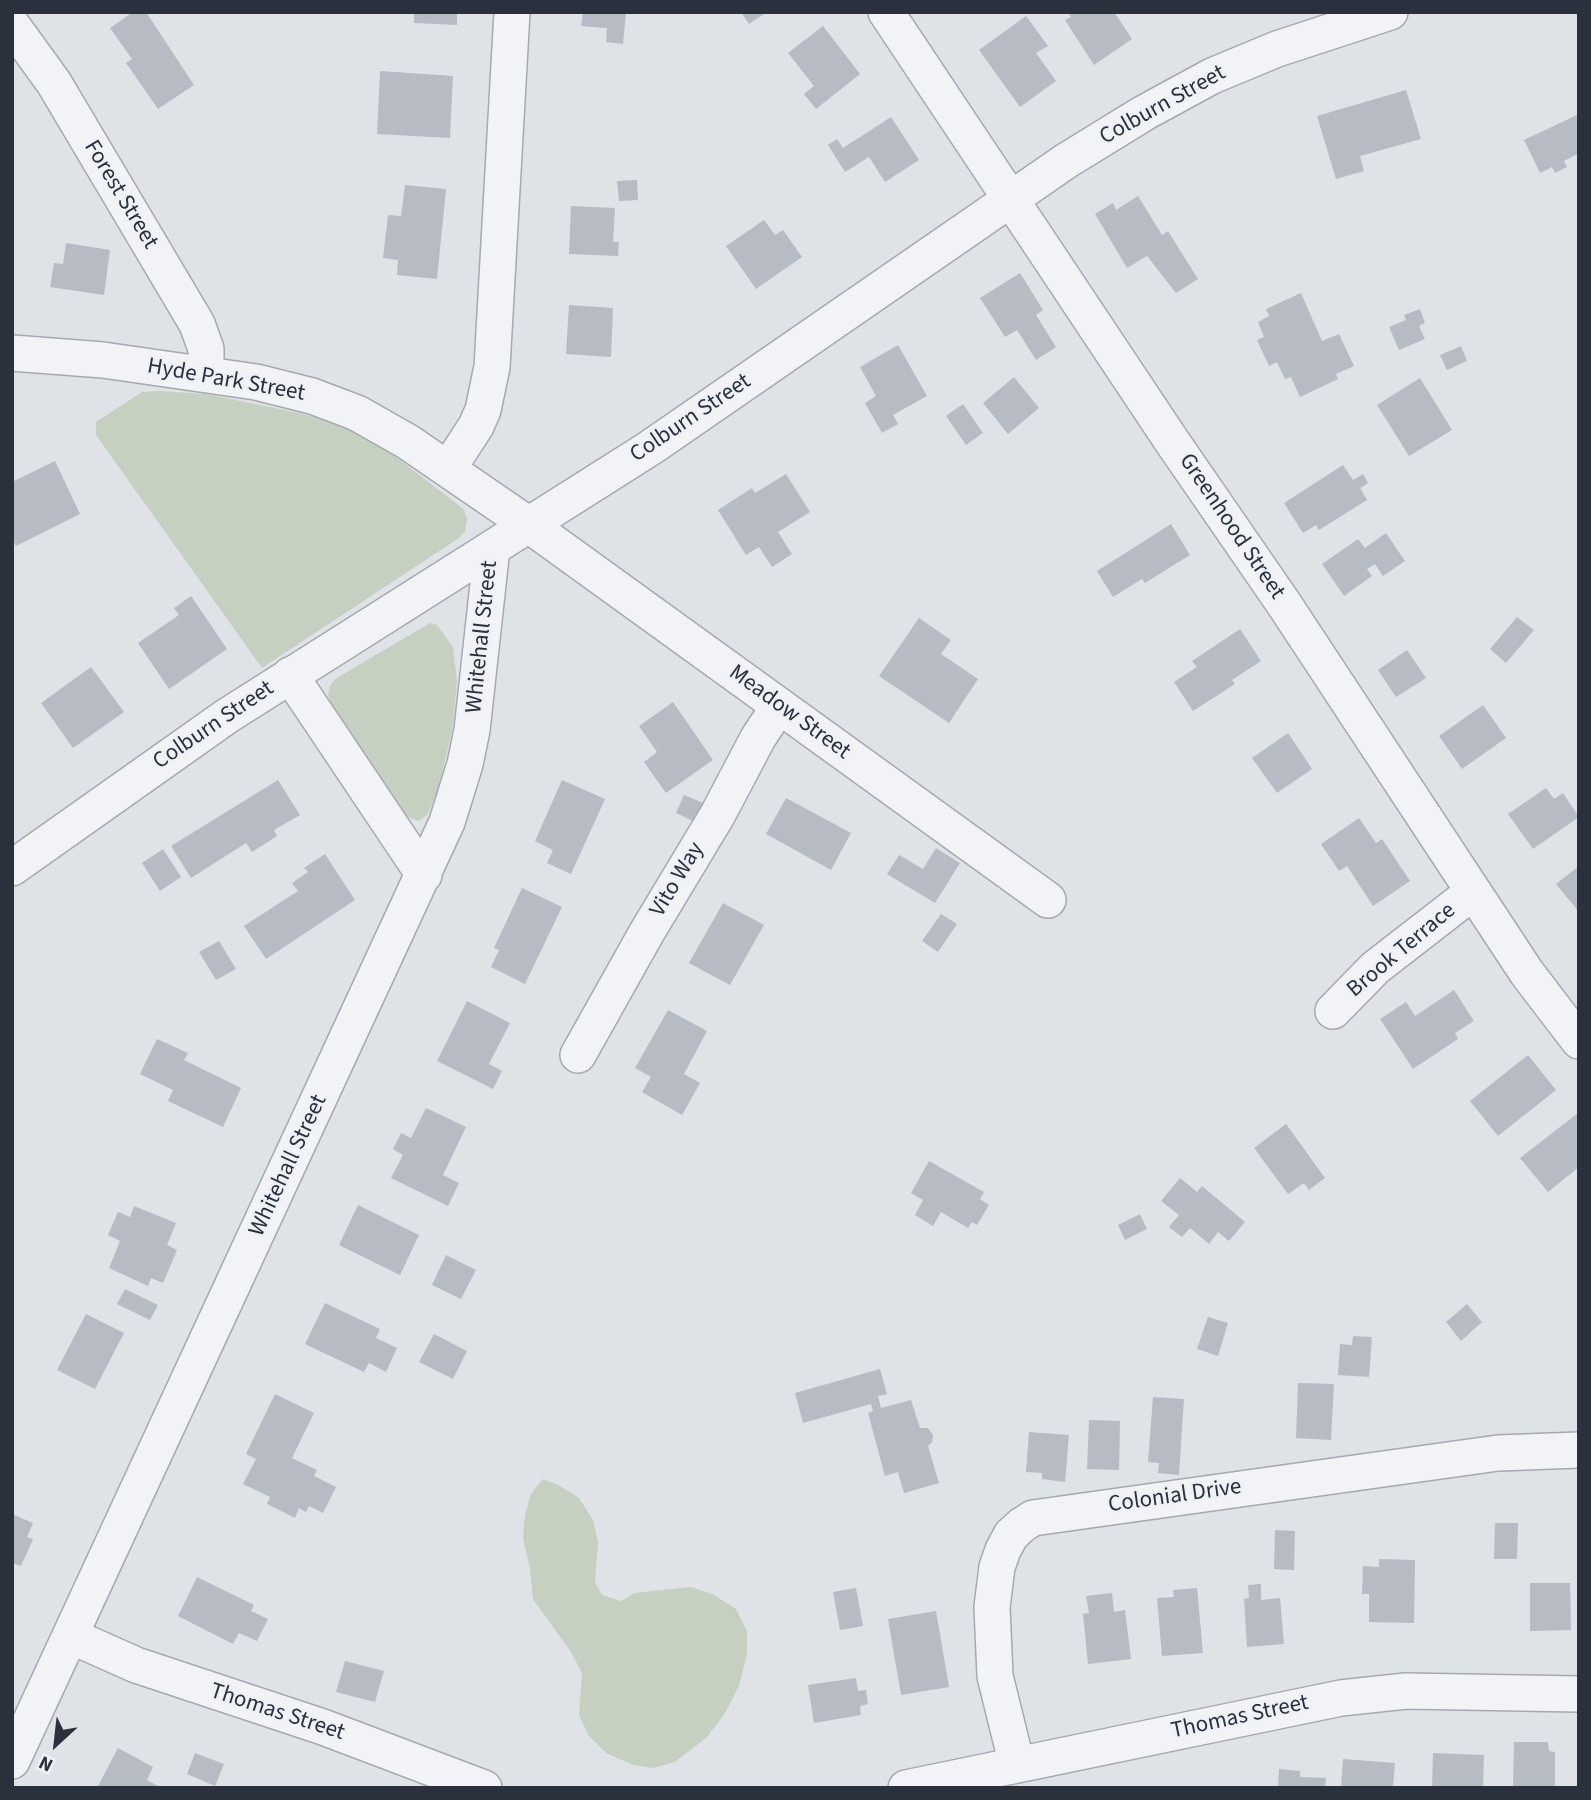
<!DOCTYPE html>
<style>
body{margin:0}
#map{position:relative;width:1591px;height:1800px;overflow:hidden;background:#dfe2e7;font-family:"Source Sans 3",sans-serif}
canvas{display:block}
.frame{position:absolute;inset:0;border:14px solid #2a303c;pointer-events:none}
.north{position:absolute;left:21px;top:1709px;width:70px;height:70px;-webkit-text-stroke:5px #eef1f5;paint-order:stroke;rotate:207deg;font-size:19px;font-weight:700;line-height:28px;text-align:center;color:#2a303c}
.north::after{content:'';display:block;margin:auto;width:24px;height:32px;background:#2a303c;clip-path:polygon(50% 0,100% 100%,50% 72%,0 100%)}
</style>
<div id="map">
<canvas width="1591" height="1800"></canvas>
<div class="frame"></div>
<div class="north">N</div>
</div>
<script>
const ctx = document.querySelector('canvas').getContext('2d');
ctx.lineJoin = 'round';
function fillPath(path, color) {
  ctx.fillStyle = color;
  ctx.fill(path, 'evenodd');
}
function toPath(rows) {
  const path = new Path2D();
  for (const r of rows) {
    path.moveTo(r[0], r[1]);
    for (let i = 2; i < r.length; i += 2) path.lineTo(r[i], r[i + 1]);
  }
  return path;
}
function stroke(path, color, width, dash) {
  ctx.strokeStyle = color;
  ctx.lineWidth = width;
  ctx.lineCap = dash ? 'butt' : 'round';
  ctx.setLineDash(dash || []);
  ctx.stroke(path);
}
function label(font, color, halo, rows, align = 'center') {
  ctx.font = font + ' "Source Sans 3",sans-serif';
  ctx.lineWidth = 5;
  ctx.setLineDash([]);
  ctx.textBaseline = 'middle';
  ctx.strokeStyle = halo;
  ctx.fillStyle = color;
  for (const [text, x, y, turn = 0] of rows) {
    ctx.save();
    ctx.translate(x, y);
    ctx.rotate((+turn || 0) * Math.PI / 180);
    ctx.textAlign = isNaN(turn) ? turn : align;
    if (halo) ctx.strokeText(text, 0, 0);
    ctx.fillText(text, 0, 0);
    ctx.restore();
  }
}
const green = toPath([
 [160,391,206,394,299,413,331,421,362,435,387,450,457,504,464,510,467,519,465,531,459,538,262,668,96,435,96,422,142,392],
 [430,623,437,625,453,647,457,681,453,726,439,787,428,814,419,821,412,819,405,815,331,703,328,694,330,686,335,679],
 [543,1479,558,1485,579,1498,593,1520,598,1542,595,1582,602,1595,621,1601,635,1593,691,1587,714,1595,736,1609,747,1631,747,1654,739,1686,724,1715,706,1738,675,1762,654,1768,633,1765,606,1753,589,1736,579,1715,582,1673,571,1652,533,1599,530,1569,523,1538,525,1515,531,1494]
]);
const building = toPath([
 [133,12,146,12,194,85,158,109,126,63,132,59,110,28],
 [414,12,457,12,457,25,414,23],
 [583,12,626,12,623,44,606,42,607,28,581,26],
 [741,12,767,12,749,24],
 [1068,12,1114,12,1132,39,1094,65,1065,20,1071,17],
 [1026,16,1048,46,1036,53,1056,81,1020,107,979,50],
 [823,26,860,74,816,109,804,94,814,86,788,53],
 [380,71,453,76,450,138,377,134],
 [1406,90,1421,139,1360,156,1364,171,1336,179,1317,116],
 [1579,114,1579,153,1564,161,1567,167,1555,173,1552,167,1540,173,1524,140],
 [891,117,919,160,885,182,869,157,845,172,828,145,837,139,843,148],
 [637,180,638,200,619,201,617,181],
 [405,185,446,189,437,279,397,275,398,260,383,258,388,215,401,216],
 [1138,196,1162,235,1168,231,1198,279,1176,293,1147,256,1127,268,1095,214,1113,203,1116,210],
 [571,206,615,208,613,242,619,242,618,256,569,254],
 [764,220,775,235,783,230,802,257,756,289,726,246],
 [66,243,110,250,104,295,50,287,54,263,63,264],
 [1020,273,1043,310,1036,315,1056,347,1036,360,1017,330,1005,337,980,298],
 [1301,293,1322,341,1339,334,1354,366,1336,374,1338,379,1300,397,1291,377,1285,379,1277,362,1269,366,1257,340,1264,337,1258,322,1269,316,1266,309],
 [569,305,613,308,611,357,566,354],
 [1420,309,1425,323,1419,326,1425,339,1399,350,1389,327,1406,320,1404,315],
 [898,345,927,396,893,415,898,424,882,433,865,403,876,396,860,367],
 [1461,346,1467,361,1447,370,1440,355],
 [1014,377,1039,408,1008,434,983,403],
 [1420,378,1452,430,1409,456,1377,405],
 [963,404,983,433,966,445,946,416],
 [55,461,80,514,16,546,12,538,12,482],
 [1343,465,1353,480,1363,474,1368,483,1360,488,1367,500,1319,530,1316,525,1303,533,1284,503],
 [786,474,810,512,778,532,792,554,772,567,759,547,746,555,718,510,752,488,755,493],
 [1171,524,1190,555,1145,583,1142,579,1113,597,1097,571],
 [1386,533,1405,561,1383,576,1375,564,1367,569,1372,576,1344,596,1322,564,1358,539,1365,548],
 [191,596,227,649,169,689,138,643,179,615,174,608],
 [1517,617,1534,630,1506,663,1490,649],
 [919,618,951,640,941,654,978,679,949,723,879,676],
 [1240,629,1261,661,1232,680,1235,684,1193,711,1174,682,1197,667,1192,661],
 [1407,650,1426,678,1396,697,1378,670],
 [91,667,124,712,73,748,41,703],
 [673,702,713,760,666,793,644,762,657,752,639,726],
 [1483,705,1506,738,1462,769,1439,736],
 [1288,733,1312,769,1277,793,1252,758],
 [278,780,300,815,274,830,277,836,252,852,246,843,191,878,171,846],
 [562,780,605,799,571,874,547,863,553,850,535,841],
 [1546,788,1554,799,1563,793,1579,817,1533,849,1508,814],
 [684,795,703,803,695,822,676,813],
 [786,798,851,833,831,870,766,834],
 [1359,818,1376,843,1382,839,1410,881,1373,906,1347,866,1339,871,1321,844],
 [936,848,960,863,935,903,887,874,899,855,923,869],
 [163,849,181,877,160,891,142,863],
 [325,854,355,900,266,959,244,926,298,891,292,883,308,872,304,868],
 [1579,866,1579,912,1556,884],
 [522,888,562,907,525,984,491,967,499,950,494,948],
 [723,903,764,925,730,985,689,963],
 [941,914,957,924,938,952,922,941],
 [219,941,236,969,216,980,199,952],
 [1454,990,1474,1021,1455,1033,1458,1039,1413,1069,1380,1019,1406,1002,1415,1016],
 [467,1001,510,1023,489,1064,502,1071,493,1089,437,1061],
 [668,1010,707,1031,684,1074,700,1083,682,1115,642,1092,651,1077,635,1068],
 [157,1039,188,1053,184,1060,241,1088,223,1127,168,1101,173,1090,140,1074],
 [1528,1055,1556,1090,1498,1136,1470,1101],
 [426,1108,466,1127,443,1175,459,1183,448,1206,391,1178,403,1155,393,1149,401,1133,411,1138],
 [1578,1113,1579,1167,1548,1192,1520,1158],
 [1286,1124,1325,1178,1309,1190,1304,1183,1288,1194,1254,1148],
 [929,1161,984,1192,980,1199,989,1205,977,1225,972,1222,968,1228,941,1212,933,1226,915,1215,923,1200,911,1193],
 [1180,1178,1197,1192,1202,1186,1245,1222,1229,1241,1218,1232,1209,1244,1190,1228,1182,1237,1169,1227,1179,1215,1161,1201],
 [358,1205,419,1235,400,1275,339,1245],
 [134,1206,176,1223,167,1245,177,1250,163,1283,151,1278,148,1286,109,1268,120,1241,108,1235,118,1212,130,1217],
 [1140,1214,1147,1229,1125,1240,1118,1225],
 [446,1255,476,1270,461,1299,432,1285],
 [125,1289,158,1305,150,1320,117,1304],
 [325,1303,380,1329,376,1338,397,1348,386,1372,369,1363,364,1372,305,1344],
 [1467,1304,1482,1322,1461,1341,1446,1322],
 [86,1314,124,1333,95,1389,57,1370],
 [1208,1317,1228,1323,1218,1356,1197,1349],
 [434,1334,467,1351,453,1379,419,1362],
 [1353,1336,1372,1337,1369,1377,1338,1375,1340,1344,1352,1345],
 [880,1369,887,1394,878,1396,881,1408,911,1400,920,1428,928,1428,933,1435,932,1442,928,1446,939,1483,904,1493,898,1472,885,1476,868,1413,873,1411,871,1404,803,1423,795,1393],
 [1298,1383,1334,1384,1331,1440,1296,1438],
 [275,1394,314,1413,292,1458,317,1470,314,1476,336,1487,323,1513,309,1506,306,1512,299,1508,295,1518,267,1504,270,1497,243,1484,256,1459,246,1454],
 [1153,1397,1184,1399,1179,1475,1158,1473,1159,1463,1148,1462],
 [1089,1420,1120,1421,1119,1470,1087,1469],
 [1029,1432,1069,1435,1065,1482,1042,1479,1042,1473,1026,1472],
 [12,1514,33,1523,27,1537,33,1539,21,1566,12,1563],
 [1495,1523,1518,1523,1517,1559,1494,1559],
 [1275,1530,1295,1531,1294,1570,1274,1569],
 [1379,1559,1415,1560,1414,1623,1369,1622,1369,1594,1362,1594,1363,1566,1379,1567],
 [197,1577,254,1605,251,1611,268,1619,257,1641,239,1633,233,1644,178,1616],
 [1530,1583,1570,1583,1571,1630,1530,1631],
 [1261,1584,1261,1600,1280,1598,1284,1644,1247,1647,1244,1599,1249,1598,1248,1585],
 [856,1588,863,1626,840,1630,833,1592],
 [1197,1588,1203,1653,1162,1656,1157,1598,1174,1597,1173,1590],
 [1112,1593,1114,1612,1125,1610,1131,1659,1088,1664,1083,1614,1089,1613,1086,1596],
 [936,1611,949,1687,901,1695,888,1619],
 [345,1661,384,1671,375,1702,336,1692],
 [856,1678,858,1691,866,1690,868,1704,860,1706,861,1715,814,1723,808,1685],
 [1514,1742,1548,1742,1549,1751,1555,1752,1555,1788,1513,1788],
 [118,1748,153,1767,147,1780,161,1788,97,1788],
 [195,1753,224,1764,215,1786,187,1774],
 [1433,1753,1484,1755,1483,1788,1432,1788],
 [1343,1759,1395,1763,1393,1788,1341,1788],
 [1279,1769,1300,1771,1300,1777,1326,1778,1325,1788,1278,1788]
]);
const street = toPath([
 [886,12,1171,440,1284,604,1527,973,1579,1041],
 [12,25,54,83,197,324,206,349,206,374],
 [12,353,103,360,256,382,312,396,357,413,408,442,529,525,1048,900],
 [448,469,476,426,483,410,492,367,512,12],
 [290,675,424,875],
 [12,868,227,716,650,448,1066,161,1144,113,1212,76,1277,49,1390,12],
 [1333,1011,1375,968,1473,892],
 [578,1055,647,932,718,814,758,738,779,706],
 [71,1636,136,1665,323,1727,484,1788],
 [12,1761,447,822,465,764,472,730,492,548],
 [1017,1765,995,1676,992,1607,997,1567,1003,1550,1011,1535,1022,1525,1033,1518,1498,1453,1579,1450],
 [906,1788,1341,1698,1406,1691,1579,1694]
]);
const streetNames = [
 ["Colburn Street",1163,106,-29],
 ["Forest Street",120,195,59],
 ["Hyde Park Street",226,381,10],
 ["Colburn Street",691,419,-34],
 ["Greenhood Street",1231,527,56],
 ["Whitehall Street",483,637,-84],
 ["Meadow Street",789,713,36],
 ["Colburn Street",214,726,-34],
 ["Vito Way",678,880,-59],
 ["Brook Terrace",1402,951,-40],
 ["Whitehall Street",289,1166,-65],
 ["Colonial Drive",1175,1497,-8],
 ["Thomas Street",277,1713,18],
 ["Thomas Street",1240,1718,-12]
];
fillPath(green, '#c5d0c1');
fillPath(building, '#b7bbc3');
stroke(street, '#a5a9b0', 38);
stroke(street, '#f1f3f6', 35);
label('23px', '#2a303c', '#eef1f5', streetNames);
</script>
